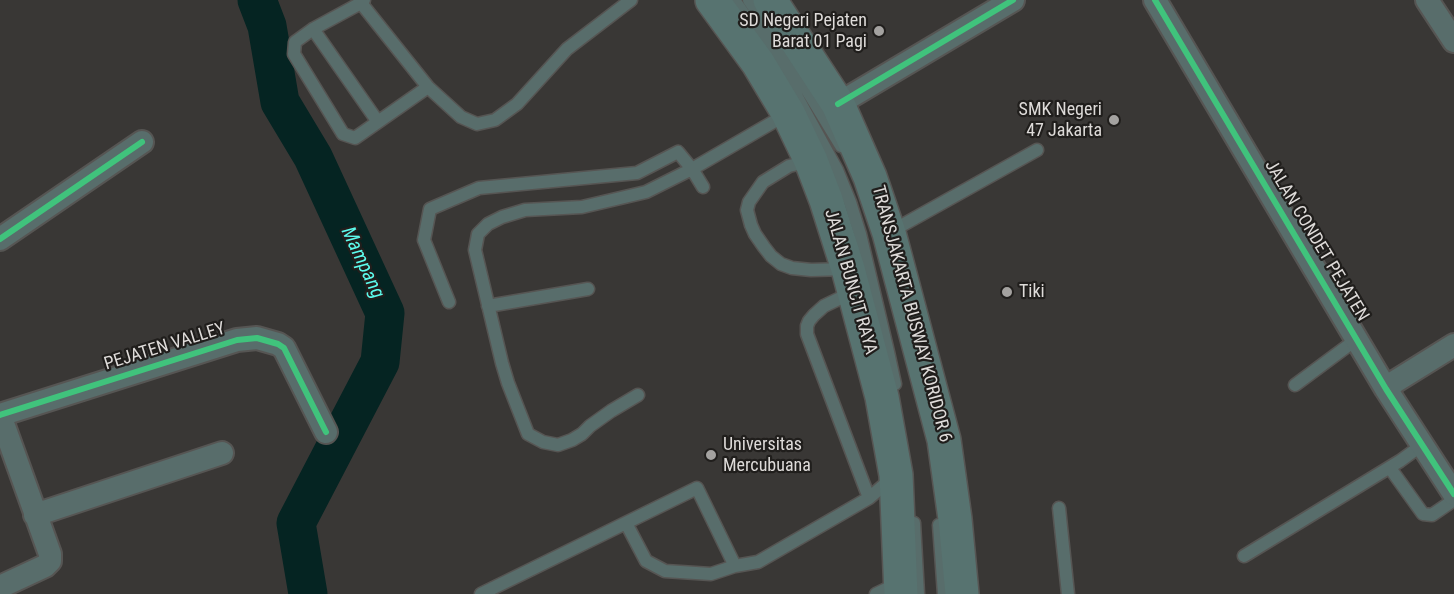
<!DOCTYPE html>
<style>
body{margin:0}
canvas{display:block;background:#393735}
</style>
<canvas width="1454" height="594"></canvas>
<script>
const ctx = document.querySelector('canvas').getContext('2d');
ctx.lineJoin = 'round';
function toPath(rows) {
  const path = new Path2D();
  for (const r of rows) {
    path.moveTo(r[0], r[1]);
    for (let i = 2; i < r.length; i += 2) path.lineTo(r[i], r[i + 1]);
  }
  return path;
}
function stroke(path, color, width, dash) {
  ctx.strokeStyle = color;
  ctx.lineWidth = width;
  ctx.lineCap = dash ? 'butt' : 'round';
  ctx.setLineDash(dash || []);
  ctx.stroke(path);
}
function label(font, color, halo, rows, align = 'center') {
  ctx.font = font + ' "Roboto Condensed",sans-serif';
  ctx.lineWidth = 4.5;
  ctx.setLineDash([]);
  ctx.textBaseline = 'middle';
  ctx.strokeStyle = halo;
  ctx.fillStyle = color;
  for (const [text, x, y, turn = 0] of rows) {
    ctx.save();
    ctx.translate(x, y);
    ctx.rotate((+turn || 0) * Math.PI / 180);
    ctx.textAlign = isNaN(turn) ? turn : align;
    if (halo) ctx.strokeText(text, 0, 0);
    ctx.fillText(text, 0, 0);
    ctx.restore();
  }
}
const river = toPath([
 [257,0,267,26,280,102,313,157,385,313,380,362,296,523,308,594]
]);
const lane = toPath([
 [364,0,361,3,428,87,461,117,477,124,495,120,517,104,567,49,631,0],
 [734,0,780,66,837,170,850,202,860,234,888,352,895,384],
 [749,0,777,41,841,146],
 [361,3,313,29,295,42,294,54,343,134,355,138,428,87],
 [313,29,378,122],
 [810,161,789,166,763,182,749,202,747,210,751,225,755,234,764,247,771,256,781,264,792,268,811,270,847,269],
 [890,232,1037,150],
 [853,292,824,306,814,315,809,321,807,326,807,334,869,498],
 [449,302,424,240,430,209,479,188,637,173,678,152,692,169,703,187],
 [488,306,588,289],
 [1295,385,1357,339],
 [638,395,611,411,590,426,582,434,572,440,558,445,543,442,528,434,508,383,502,363,475,250,478,234,488,224,502,217,525,210,582,207,646,192,692,169,787,114],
 [1390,468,1423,514,1432,515,1454,500],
 [1059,508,1068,594],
 [626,523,646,561,665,571,711,574,735,566,758,562,869,498,891,479],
 [914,523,918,594],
 [939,525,944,594],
 [1244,556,1400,461,1422,445],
 [481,594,697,488,735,566],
 [876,594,899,583]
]);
const street = toPath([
 [1155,0,1386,389,1454,494],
 [1427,0,1454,41],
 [838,104,1013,0],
 [0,239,142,142],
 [1386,389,1396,381,1454,345],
 [0,415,237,340,257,338,278,344,284,348,326,432],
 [0,415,50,554,50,561,45,566,0,587],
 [35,515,222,453]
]);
const primary = toPath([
 [712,0,758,63,788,113,811,161,826,200,848,269,882,397,896,475,901,594],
 [770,0,838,104,870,177,889,233,944,440,955,519,962,594]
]);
const cycleway = toPath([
 [1155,0,1386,389,1454,494],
 [838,104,1013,0],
 [0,239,142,142],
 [0,415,237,340,257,338,278,344,284,348,326,432]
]);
const markers = [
 [879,31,6,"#a4a2a0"],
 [1114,120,6,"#a4a2a0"],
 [1007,292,6,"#a4a2a0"],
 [711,455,6,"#a4a2a0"]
];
const poiNames = [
 ["SD Negeri Pejaten",867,21],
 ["Barat 01 Pagi",867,42],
 ["SMK Negeri",1102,110],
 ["47 Jakarta",1102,131],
 ["Tiki",1019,292,"left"],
 ["Universitas",723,445,"left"],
 ["Mercubuana",723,466,"left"]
];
const streetNames = [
 ["JALAN CONDET PEJATEN",1316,241,59],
 ["JALAN BUNCIT RAYA",850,282,74],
 ["TRANSJAKARTA BUSWAY KORIDOR 6",911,314,75],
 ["PEJATEN VALLEY",165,347,-17]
];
const waterNames = [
 ["Mampang",362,263,65]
];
stroke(river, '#052422', 39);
stroke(lane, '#565553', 15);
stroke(street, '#565553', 26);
stroke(primary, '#565553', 36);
stroke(lane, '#586d6b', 12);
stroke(street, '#586d6b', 22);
stroke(primary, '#577370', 33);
stroke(cycleway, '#40c37c', 6);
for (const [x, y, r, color] of markers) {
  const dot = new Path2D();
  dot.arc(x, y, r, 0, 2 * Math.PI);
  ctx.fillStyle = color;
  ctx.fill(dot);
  stroke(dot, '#201e1c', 2);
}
label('18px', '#dedbd9', '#201e1c', poiNames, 'right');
label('18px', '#dedbd9', '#201e1c', streetNames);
label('italic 20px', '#5cfbed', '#201e1c', waterNames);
</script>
